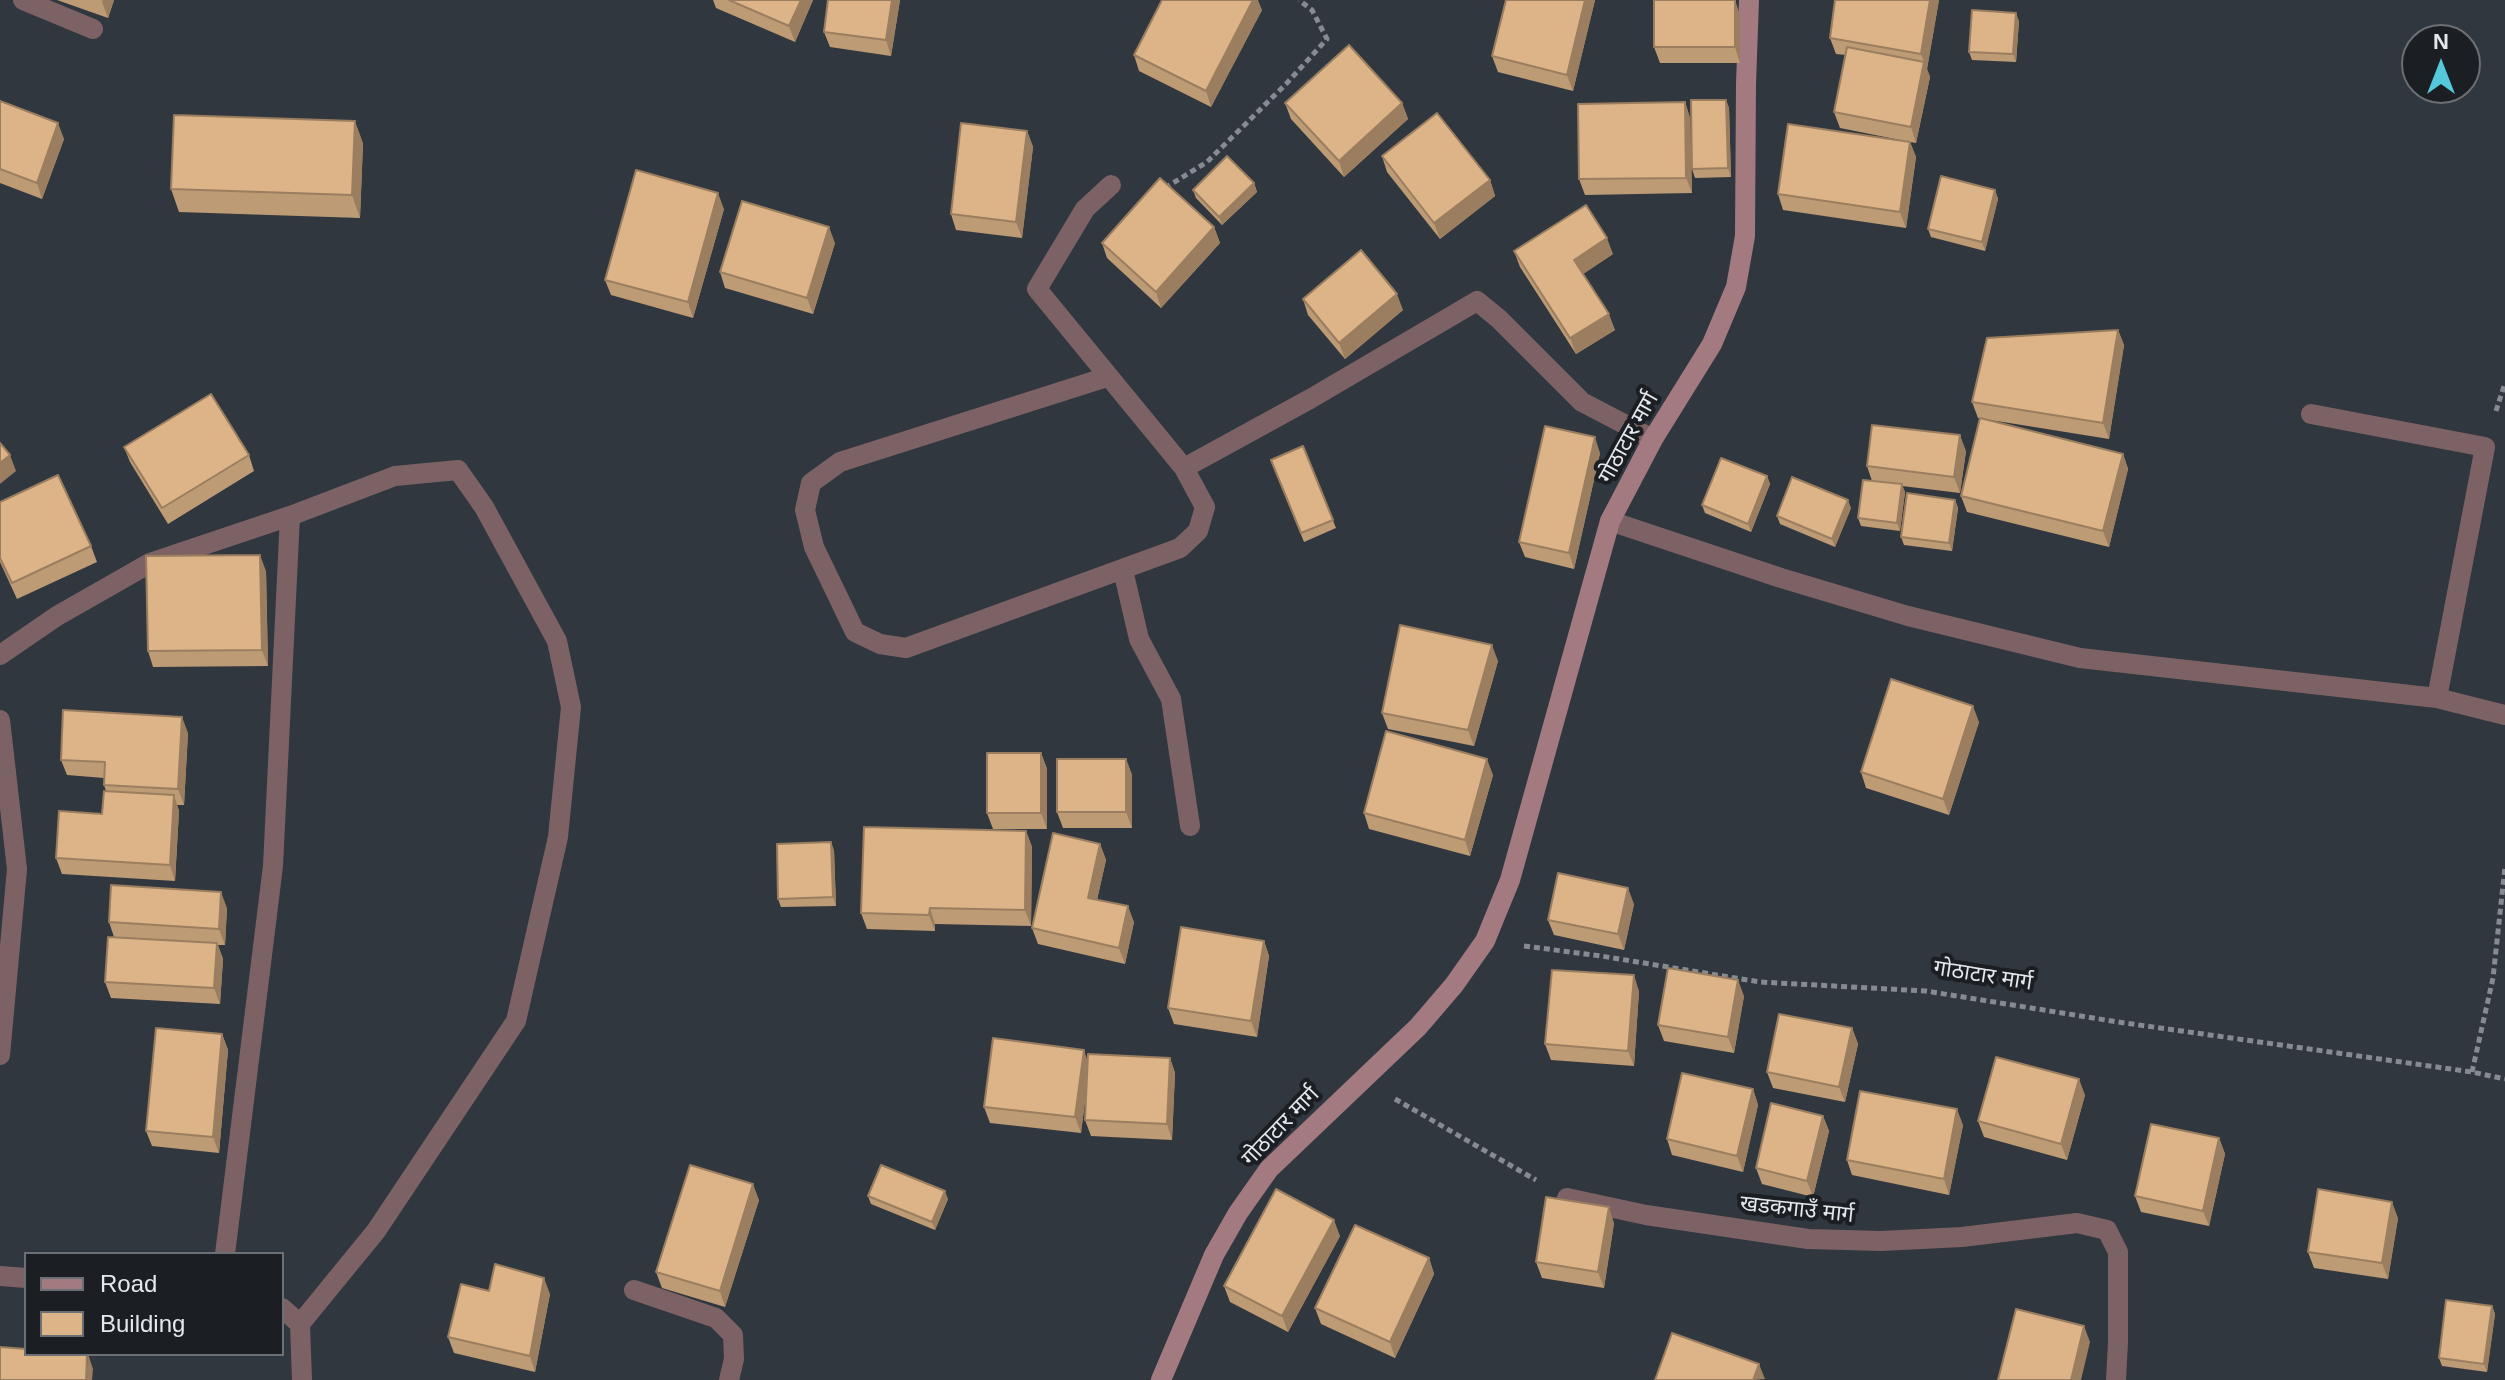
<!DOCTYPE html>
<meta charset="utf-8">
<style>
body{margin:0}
#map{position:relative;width:2505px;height:1380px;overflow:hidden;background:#31373f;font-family:Arial,sans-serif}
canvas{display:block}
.legend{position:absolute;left:24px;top:1252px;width:260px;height:104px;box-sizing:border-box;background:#1b1e22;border:2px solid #6c6f74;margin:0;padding:10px 14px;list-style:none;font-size:24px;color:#e5e9ee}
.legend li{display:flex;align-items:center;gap:16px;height:40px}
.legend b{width:40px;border:2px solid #6c6f74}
.north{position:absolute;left:2401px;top:24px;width:80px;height:80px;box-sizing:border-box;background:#1b1e22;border:2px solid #6c6f74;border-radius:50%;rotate:0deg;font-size:22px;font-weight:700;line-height:32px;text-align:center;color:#e5e9ee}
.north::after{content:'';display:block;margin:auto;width:28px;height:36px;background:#53cadc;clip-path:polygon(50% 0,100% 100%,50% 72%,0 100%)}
</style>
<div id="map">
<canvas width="2505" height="1380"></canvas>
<ul class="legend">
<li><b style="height:10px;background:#a37a7f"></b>Road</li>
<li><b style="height:22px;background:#dcb488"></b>Building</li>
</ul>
<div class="north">N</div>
</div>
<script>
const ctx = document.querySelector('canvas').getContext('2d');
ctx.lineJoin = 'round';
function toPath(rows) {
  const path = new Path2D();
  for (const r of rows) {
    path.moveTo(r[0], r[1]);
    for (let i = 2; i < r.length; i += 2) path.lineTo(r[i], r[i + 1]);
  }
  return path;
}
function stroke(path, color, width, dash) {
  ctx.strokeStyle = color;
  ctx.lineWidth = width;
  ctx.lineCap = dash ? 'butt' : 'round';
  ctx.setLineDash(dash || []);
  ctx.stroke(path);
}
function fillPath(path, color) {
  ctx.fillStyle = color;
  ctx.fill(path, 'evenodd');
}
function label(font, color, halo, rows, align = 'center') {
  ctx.font = font + ' Arial,"Noto Sans Devanagari",sans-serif';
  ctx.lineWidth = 8;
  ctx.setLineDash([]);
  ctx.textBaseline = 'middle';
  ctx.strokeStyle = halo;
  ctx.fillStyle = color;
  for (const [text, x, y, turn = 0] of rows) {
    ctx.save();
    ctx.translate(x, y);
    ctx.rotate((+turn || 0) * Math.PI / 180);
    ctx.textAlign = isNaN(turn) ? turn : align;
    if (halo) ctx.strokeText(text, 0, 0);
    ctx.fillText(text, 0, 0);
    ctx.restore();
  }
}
const path = toPath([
 [1165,188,1207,162,1286,84,1327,39,1312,10,1299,0],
 [2496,411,2505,383],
 [1524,946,1601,956,1760,982,1926,991,2118,1022,2472,1072,2505,1079],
 [2472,1072,2493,978,2505,867],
 [1395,1099,1536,1180]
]);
const street = toPath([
 [23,0,93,29],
 [1111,185,1085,209,1037,289,1184,468],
 [1107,377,840,462,811,483,805,510,814,547,855,632,880,644,906,648,1180,548,1198,531,1205,507,1184,468,1310,399,1477,301,1499,319,1582,402,1653,439],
 [2311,414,2485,447,2437,698],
 [1610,521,1781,578,1908,616,2080,658,2437,698,2505,715],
 [1123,570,1139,639,1171,699,1190,826],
 [0,655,57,616,150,563,290,516,395,476,458,470,484,507,557,641,571,707,558,837,516,1021,376,1231,300,1324],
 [0,720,17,869,0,1055],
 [1567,1198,1646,1215,1808,1239,1881,1241,1962,1237,2077,1223,2107,1230,2118,1252,2118,1342,2116,1380],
 [225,1254,273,866,290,516],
 [0,1276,26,1278],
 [634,1290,716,1318,733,1335,734,1359,729,1380],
 [282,1308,300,1324,302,1380]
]);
const secondary = toPath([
 [1161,1380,1214,1255,1238,1213,1269,1169,1418,1027,1454,985,1485,941,1510,880,1610,521,1653,439,1712,344,1736,287,1745,236,1746,84,1749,0]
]);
const wall = toPath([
 [57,0,114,0,108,18],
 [713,0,813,0,795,42,716,8],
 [828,0,900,0,891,56,830,47,824,32],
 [1506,0,1595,0,1573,91,1498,72,1492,56],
 [1939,0,1927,69,1930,77,1916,143,1910,142,1916,157,1906,228,1783,210,1778,194,1900,140,1840,128,1834,112,1846,55,1836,54,1830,38],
 [1262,10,1211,107,1139,71,1134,55],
 [1740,15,1740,63,1660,63,1654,47],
 [2019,21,2016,62,1972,60,1969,52],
 [1726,100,1729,108,1731,177,1695,178,1692,169],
 [0,101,64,139,42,199,0,183],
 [1685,102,1690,118,1692,193,1585,195,1579,179],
 [1285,103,1402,103,1408,119,1344,177,1291,119],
 [1027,131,1033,147,1022,238,956,230,951,214],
 [363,143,360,218,179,212,171,189],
 [1382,156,1490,180,1495,196,1440,239,1387,172],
 [1254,183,1257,192,1222,225,1196,198,1193,190],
 [1995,190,1998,199,1985,251,1931,237,1928,229],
 [724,209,693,318,611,295,605,280],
 [1214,227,1220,243,1161,308,1107,258,1102,243],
 [835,243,813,314,725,288,720,272],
 [1514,251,1613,254,1583,274,1615,330,1576,354,1520,267],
 [1303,299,1403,310,1345,359,1308,315],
 [2118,330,2124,345,2109,439,1978,418,1972,402],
 [1303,446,1336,528,1304,542,1271,460],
 [124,447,249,455,254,471,168,524,130,462],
 [1966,451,1960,493,1902,486,1905,492,1900,531,1861,526,1858,518,1872,481,1867,466],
 [1600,453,1574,569,1525,557,1519,542],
 [2123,454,2128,469,2109,547,1967,512,1961,496],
 [1767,476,1770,484,1751,532,1705,513,1702,505],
 [1955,500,1958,508,1952,551,1904,545,1901,537],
 [0,502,91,546,97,562,17,599,0,562],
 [1851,508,1835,547,1780,524,1777,516],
 [266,571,268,666,153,667,148,651],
 [1498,661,1474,746,1388,729,1382,713],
 [1979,722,1949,815,1866,788,1861,772],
 [188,733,184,805,177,805,179,811,175,881,62,874,56,858,102,814,106,791,104,785,104,778,67,775,61,760],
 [1041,753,1047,769,1047,829,993,829,987,813],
 [1126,759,1132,775,1132,828,1063,828,1057,812],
 [1493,775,1470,856,1369,829,1364,813],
 [1026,831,1032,847,1031,926,935,924,935,931,867,929,861,913],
 [1100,844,1106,860,1097,900,1134,922,1125,964,1038,944,1032,928],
 [834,850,836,906,781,907,778,899],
 [1634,904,1624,950,1554,935,1548,920],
 [227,908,225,945,218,945,223,959,220,1004,111,998,105,982,114,937,109,922],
 [1264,941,1269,956,1257,1037,1174,1024,1168,1008],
 [1639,991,1634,1066,1551,1060,1545,1044],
 [1744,996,1734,1053,1664,1041,1658,1025],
 [1852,1028,1858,1044,1845,1102,1773,1088,1767,1072],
 [222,1034,228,1050,219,1153,152,1146,146,1131],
 [1170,1058,1175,1073,1172,1140,1091,1136,1085,1120,1087,1086,1081,1133,990,1123,984,1107,1088,1062],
 [1753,1089,1758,1105,1743,1172,1672,1155,1667,1139],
 [2085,1095,2067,1160,1984,1137,1978,1121],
 [1823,1116,1829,1131,1813,1197,1762,1184,1756,1168],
 [1963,1125,1949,1195,1852,1175,1847,1160],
 [2219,1138,2225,1154,2209,1226,2141,1212,2135,1196],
 [868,1196,948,1199,935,1230,871,1204],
 [759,1200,725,1307,662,1288,656,1272],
 [2398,1218,2388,1279,2314,1268,2308,1252],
 [1614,1223,1604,1288,1542,1278,1536,1262],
 [1340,1236,1288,1332,1230,1302,1224,1286],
 [1429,1258,1434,1274,1395,1358,1321,1324,1315,1308],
 [489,1291,550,1294,535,1372,454,1353,448,1337],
 [2492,1306,2495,1314,2487,1372,2442,1366,2439,1358]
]);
const shadedWall = toPath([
 [103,0,114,0,108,18,102,2],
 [801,0,813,0,795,42,789,26],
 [892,0,900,0,891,56,886,40],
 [1253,0,1258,0,1262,10,1211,107,1206,91],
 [1585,0,1595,0,1573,91,1567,75],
 [1735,0,1740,15,1740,63,1735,47],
 [1930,0,1939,0,1927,69,1930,77,1916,143,1911,127,1924,62,1921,54],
 [2016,13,2019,21,2016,62,2013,54],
 [1726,100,1729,108,1731,177,1728,168],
 [1685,102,1690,118,1692,193,1686,178],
 [1402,103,1408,119,1344,177,1339,161],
 [355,121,363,143,360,218,352,195],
 [58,123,64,139,42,199,37,183],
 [1027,131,1033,147,1022,238,1016,222],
 [1910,142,1916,157,1906,228,1900,212],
 [1490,180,1495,196,1440,239,1434,223],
 [1254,183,1257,192,1222,225,1219,217],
 [1995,190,1998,199,1985,251,1982,242],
 [718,193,724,209,693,318,688,302],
 [829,227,835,243,813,314,807,298],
 [1214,227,1220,243,1161,308,1156,292],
 [1607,238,1613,254,1580,276,1574,260],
 [1397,294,1403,310,1345,359,1339,343],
 [1609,314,1615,330,1576,354,1570,338],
 [2118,330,2124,345,2109,439,2103,423],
 [1960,435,1966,451,1960,493,1954,477],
 [1595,437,1600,453,1574,569,1569,553],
 [2123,454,2128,469,2109,547,2103,531],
 [10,455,16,471,0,484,0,463],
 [1767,476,1770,484,1751,532,1748,524],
 [1902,484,1905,492,1900,531,1897,523],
 [1848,500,1851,508,1835,547,1832,539],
 [1955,500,1958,508,1952,551,1949,543],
 [260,555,266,571,268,666,262,650],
 [1492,645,1498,661,1474,746,1468,730],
 [1973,706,1979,722,1949,815,1943,799],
 [182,717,188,733,184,805,178,789],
 [1041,753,1047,769,1047,829,1041,813],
 [1126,759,1132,775,1132,828,1126,812],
 [1487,759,1493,775,1470,856,1465,840],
 [174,795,179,811,175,881,170,865],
 [1026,831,1032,847,1031,926,1025,910],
 [831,842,834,850,836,906,833,897],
 [1100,844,1106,860,1094,913,1088,898],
 [1628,888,1634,904,1624,950,1618,934],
 [221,892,227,908,225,945,219,929],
 [1128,906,1134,922,1125,964,1119,948],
 [930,908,935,924,935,931,929,915],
 [1264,941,1269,956,1257,1037,1251,1021],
 [217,943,223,959,220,1004,214,988],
 [1634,975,1639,991,1634,1066,1628,1051],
 [1738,980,1744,996,1734,1053,1728,1037],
 [1852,1028,1858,1044,1845,1102,1839,1087],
 [222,1034,228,1050,219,1153,213,1137],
 [1084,1050,1089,1066,1081,1133,1075,1117],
 [1170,1058,1175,1073,1172,1140,1167,1124],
 [2079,1079,2085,1095,2067,1160,2061,1144],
 [1753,1089,1758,1105,1743,1172,1737,1156],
 [1957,1109,1963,1125,1949,1195,1944,1179],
 [1823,1116,1829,1131,1813,1197,1807,1181],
 [2219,1138,2225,1154,2209,1226,2203,1211],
 [753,1184,759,1200,725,1307,720,1291],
 [945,1191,948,1199,935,1230,932,1222],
 [2392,1202,2398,1218,2388,1279,2382,1263],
 [1609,1207,1614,1223,1604,1288,1598,1272],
 [1334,1220,1340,1236,1288,1332,1282,1316],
 [1429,1258,1434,1274,1395,1358,1390,1342],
 [544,1278,550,1294,535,1372,530,1356],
 [2492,1306,2495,1314,2487,1372,2484,1364],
 [2084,1326,2090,1342,2081,1380,2071,1380],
 [88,1354,93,1369,92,1380,86,1380],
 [1759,1364,1765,1379,1753,1380]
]);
const building = toPath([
 [729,0,801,0,789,26,729,0],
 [828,0,892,0,886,40,824,32,828,0],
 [1162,0,1253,0,1206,91,1134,55,1162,0],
 [1506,0,1585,0,1567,75,1492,56,1506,0],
 [1654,0,1735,0,1735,47,1654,47,1654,0],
 [1835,0,1930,0,1921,54,1830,38,1835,0],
 [1972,10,2016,13,2013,54,1969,52,1972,10],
 [1349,45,1402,103,1339,161,1285,103,1349,45],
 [1847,47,1924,62,1911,127,1834,112,1847,47],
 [1691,100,1726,100,1728,168,1692,169,1691,100],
 [0,101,58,123,37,183,0,169,0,101],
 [1685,102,1686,178,1579,179,1578,104,1685,102],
 [1437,113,1490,180,1434,223,1382,156,1437,113],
 [174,115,355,121,352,195,171,189,174,115],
 [961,123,1027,131,1016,222,951,214,961,123],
 [1788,124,1910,142,1900,212,1778,194,1788,124],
 [1227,156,1254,183,1219,217,1193,190,1227,156],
 [636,170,718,193,688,302,605,280,636,170],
 [1941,176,1995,190,1982,242,1928,229,1941,176],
 [1160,178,1214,227,1156,292,1102,243,1160,178],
 [742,201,829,227,807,298,720,272,742,201],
 [1586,205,1607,238,1574,260,1609,314,1570,338,1514,251,1586,205],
 [1361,250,1397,294,1339,343,1303,299,1361,250],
 [2118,330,2103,423,1972,402,1987,338,2118,330],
 [211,394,249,455,162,508,124,447,211,394],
 [1980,418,2123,454,2103,531,1961,496,1980,418],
 [1872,425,1960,435,1954,477,1867,466,1872,425],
 [1545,426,1595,437,1569,553,1519,542,1545,426],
 [0,443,10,455,0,463,0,443],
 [1303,446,1333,520,1301,533,1271,460,1303,446],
 [1721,458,1767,476,1748,524,1702,505,1721,458],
 [58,475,91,546,12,583,0,558,0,502,58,475],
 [1792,477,1848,500,1832,539,1777,516,1792,477],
 [1863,480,1902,484,1897,523,1858,518,1863,480],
 [1907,493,1955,500,1949,543,1901,537,1907,493],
 [260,555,262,650,148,651,146,556,260,555],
 [1400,625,1492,645,1468,730,1382,713,1400,625],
 [1891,679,1973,706,1943,799,1861,772,1891,679],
 [63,710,182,717,178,789,104,785,105,762,61,760,63,710],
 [1386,731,1487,759,1465,840,1364,813,1386,731],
 [987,753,1041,753,1041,813,987,813,987,753],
 [1057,759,1126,759,1126,812,1057,812,1057,759],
 [104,791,174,795,170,865,56,858,59,811,102,814,104,791],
 [864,827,1026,831,1025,910,930,908,929,915,861,913,864,827],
 [1053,833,1100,844,1088,898,1128,906,1119,948,1032,928,1053,833],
 [831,842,833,897,778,899,777,844,831,842],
 [1558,873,1628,888,1618,934,1548,920,1558,873],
 [111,885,221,892,219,929,109,922,111,885],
 [1181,927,1264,941,1251,1021,1168,1008,1181,927],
 [108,937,217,943,214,988,105,982,108,937],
 [1668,968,1738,980,1728,1037,1658,1025,1668,968],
 [1552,970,1634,975,1628,1051,1545,1044,1552,970],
 [1779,1014,1852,1028,1839,1087,1767,1072,1779,1014],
 [156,1028,222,1034,213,1137,146,1131,156,1028],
 [993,1038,1084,1050,1075,1117,984,1107,993,1038],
 [1088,1054,1170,1058,1167,1124,1085,1120,1088,1054],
 [1996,1057,2079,1079,2061,1144,1978,1121,1996,1057],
 [1682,1073,1753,1089,1737,1156,1667,1139,1682,1073],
 [1860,1091,1957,1109,1944,1179,1847,1160,1860,1091],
 [1771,1103,1823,1116,1807,1181,1756,1168,1771,1103],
 [2151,1124,2219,1138,2203,1211,2135,1196,2151,1124],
 [690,1165,753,1184,720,1291,656,1272,690,1165],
 [881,1165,945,1191,932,1222,868,1196,881,1165],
 [1276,1189,1334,1220,1282,1316,1224,1286,1276,1189],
 [2318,1189,2392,1202,2382,1263,2308,1252,2318,1189],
 [1546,1197,1609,1207,1598,1272,1536,1262,1546,1197],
 [1355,1225,1429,1258,1390,1342,1315,1308,1355,1225],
 [495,1264,544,1278,530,1356,448,1337,461,1284,489,1291,495,1264],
 [2446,1300,2492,1306,2484,1364,2439,1358,2446,1300],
 [2016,1309,2084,1326,2071,1380,1998,1380,2016,1309],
 [1672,1333,1759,1364,1753,1380,1655,1380,1672,1333],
 [0,1347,26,1349,26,1354,87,1354,86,1380,0,1380,0,1347]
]);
const streetNames = [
 ["गोठाटार मार्ग",1629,438,-61],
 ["गोठाटार मार्ग",1983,976,9],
 ["गोठाटार मार्ग",1281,1127,-46],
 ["खडकगाउँ मार्ग",1797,1210,6]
];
stroke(path, '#868b92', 5, [6, 4]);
stroke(street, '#7c6265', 20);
stroke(secondary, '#a37a7f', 20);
fillPath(wall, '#bd9b75');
fillPath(shadedWall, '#9a7e5f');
fillPath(building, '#dcb488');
stroke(building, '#9a7e5f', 2);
label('22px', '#e5e9ee', '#1b1e22', streetNames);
</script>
